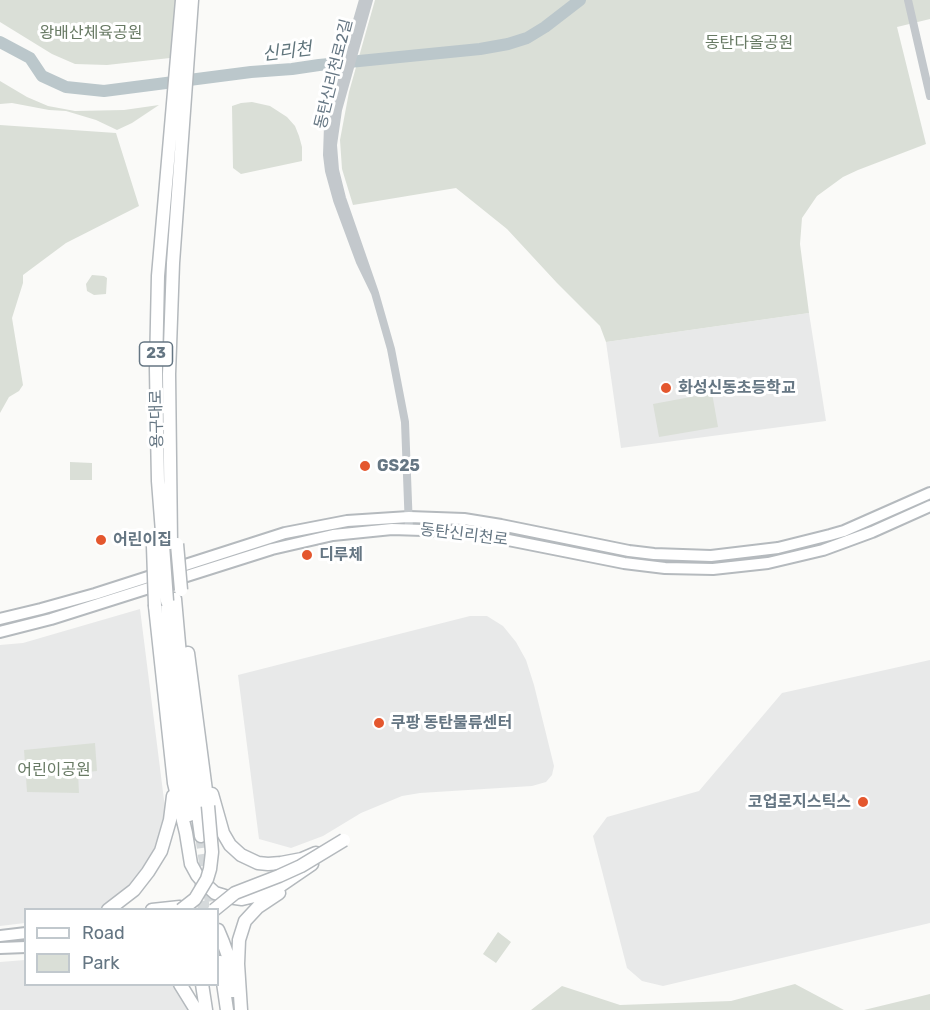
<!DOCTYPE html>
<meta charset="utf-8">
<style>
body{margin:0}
#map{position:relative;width:930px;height:1010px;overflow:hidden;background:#fafaf8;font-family:Rubik,sans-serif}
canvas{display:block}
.legend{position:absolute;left:24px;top:908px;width:195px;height:78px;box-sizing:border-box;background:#fff;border:2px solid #c1c8cd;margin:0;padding:8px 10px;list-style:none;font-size:18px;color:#657683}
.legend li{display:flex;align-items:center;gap:12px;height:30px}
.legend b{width:30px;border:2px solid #c1c8cd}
</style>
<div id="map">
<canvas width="930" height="1010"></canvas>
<ul class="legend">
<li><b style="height:8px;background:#fff"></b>Road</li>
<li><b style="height:16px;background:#dadfd7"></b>Park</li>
</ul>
</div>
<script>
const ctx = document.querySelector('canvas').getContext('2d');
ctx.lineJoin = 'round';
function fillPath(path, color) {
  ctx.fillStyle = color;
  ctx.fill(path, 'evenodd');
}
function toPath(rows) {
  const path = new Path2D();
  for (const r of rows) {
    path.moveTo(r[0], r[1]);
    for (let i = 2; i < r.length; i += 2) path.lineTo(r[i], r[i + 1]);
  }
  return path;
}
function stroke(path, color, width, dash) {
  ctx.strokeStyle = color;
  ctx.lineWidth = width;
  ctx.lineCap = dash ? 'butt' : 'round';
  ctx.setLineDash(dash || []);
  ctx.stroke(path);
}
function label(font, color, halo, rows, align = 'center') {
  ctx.font = font + ' Rubik,"Noto Sans KR",sans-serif';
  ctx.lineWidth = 6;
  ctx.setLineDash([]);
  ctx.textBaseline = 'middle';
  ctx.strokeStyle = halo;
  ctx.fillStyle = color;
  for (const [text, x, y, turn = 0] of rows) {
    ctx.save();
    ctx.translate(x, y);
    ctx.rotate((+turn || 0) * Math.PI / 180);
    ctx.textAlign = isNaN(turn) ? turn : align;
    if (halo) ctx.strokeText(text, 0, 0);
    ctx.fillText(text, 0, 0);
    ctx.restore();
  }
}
const built = toPath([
 [809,313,826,421,621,448,606,342],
 [140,609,165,808,158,848,151,865,107,909,26,910,25,923,0,926,0,645,23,643],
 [470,616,487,616,503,626,516,642,526,660,534,685,554,766,552,775,546,782,532,786,420,793,402,796,361,813,323,836,291,848,259,839,238,675],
 [930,660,930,923,663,986,642,981,627,968,593,836,607,817,699,791,782,693],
 [25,960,26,984,172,985,184,998,189,1010,0,1010,0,962]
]);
const green = toPath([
 [0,0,182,0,179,57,107,65,75,64,52,54,0,22],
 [375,0,930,0,930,19,897,27,926,144,858,170,843,177,817,196,802,218,800,244,809,313,606,342,600,326,557,283,507,229,456,188,353,205,342,169,340,140,349,92],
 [0,81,27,97,48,106,75,111,124,110,159,105,132,123,117,130,96,120,66,111,49,110,12,103,0,104],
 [252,102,270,106,287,117,295,126,299,136,302,147,302,161,241,174,233,168,232,106,241,103],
 [0,125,116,133,139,206,66,243,23,275,23,283,12,318,23,385,19,391,9,397,0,413],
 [92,275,104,276,107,278,106,294,94,295,87,291,86,284],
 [712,393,718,427,659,437,653,404],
 [70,462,92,463,92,480,70,480],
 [95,743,97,771,78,773,79,793,27,792,24,750],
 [498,932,511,942,496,963,483,954],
 [795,984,844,1010,531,1010,562,986,620,1005,731,1001],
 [930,994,930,1010,864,1010]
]);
const river = toPath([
 [0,42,30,58,42,76,66,87,104,91,251,72,292,69,319,65,480,49,508,44,527,38,545,27,580,0]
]);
const highwayTunnel = toPath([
 [201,836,212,910],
 [200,883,204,910],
 [218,945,220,962]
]);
const minor = toPath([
 [363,0,331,110,328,126,327,155,329,171,337,200,360,262,375,293,342,198,335,170,333,145,338,110,369,0],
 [908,0,930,96],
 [375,293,391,349,405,422,409,529]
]);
const major = toPath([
 [0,619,41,609,95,594,285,533,347,521,409,517,464,519,501,525,629,551,654,554,711,556,778,548,830,535,844,531,930,493],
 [0,632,51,619,272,549,333,535,392,529,453,531,478,534,624,563,665,568,713,569,768,563,823,550,872,532,930,506],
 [0,936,26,933],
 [0,948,26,947]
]);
const highway = toPath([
 [171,544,169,374,173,263,192,0],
 [163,545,158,481,157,430,156,369,158,276,182,0],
 [175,599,184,700,193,779,201,836],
 [167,601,175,714,183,781,189,815],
 [155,606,174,783,186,833,191,864,197,875,204,883,215,893,228,897,242,899,259,895,274,890,312,864],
 [188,653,208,806],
 [212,794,223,833,230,845,241,855,258,863,268,864,281,863,302,859,316,853],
 [108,910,134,890,148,872,161,851,170,820,173,796],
 [152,910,180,907,189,910],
 [218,930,223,942,228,956,233,991],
 [220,962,227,1010],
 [180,984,196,1010],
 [202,984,206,1010],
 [241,1010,238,964,239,940,245,921,258,907,279,893]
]);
const highwayBridge = toPath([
 [177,544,181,590],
 [163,545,167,601],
 [153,546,155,606],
 [181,910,195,899,207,879,210,869,212,852,208,806],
 [214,910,235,893,279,876,301,866,344,840]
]);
const markers = [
 [666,388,6,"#e4572e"],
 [365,466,6,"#e4572e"],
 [101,540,6,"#e4572e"],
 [307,555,6,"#e4572e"],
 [379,723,6,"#e4572e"],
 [863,802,6,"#e4572e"]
];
const shields = [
 [156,354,33]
];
const shieldNames = [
 ["23",156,354]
];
const parkNames = [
 ["왕배산체육공원",91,33],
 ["동탄다올공원",749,43],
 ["어린이공원",54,770]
];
const streetNames = [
 ["동탄신리천로2길",334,74,-76],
 ["용구대로",157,419,-91],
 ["동탄신리천로",464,535,7]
];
const poiNames = [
 ["화성신동초등학교",678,388],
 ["GS25",377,466],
 ["어린이집",113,540],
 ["디루체",319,555],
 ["쿠팡 동탄물류센터",391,723],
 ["코업로지스틱스",851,802,"right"]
];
const waterNames = [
 ["신리천",287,52,-7]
];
fillPath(built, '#e8e9e9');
fillPath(green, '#dadfd7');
stroke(river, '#bbc7cb', 12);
stroke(highwayTunnel, '#d5d9db', 12, [12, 6]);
stroke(major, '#b5babe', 14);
stroke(highway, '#b4b9bd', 15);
stroke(minor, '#c3c8cc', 8);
stroke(major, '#fff', 10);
stroke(highway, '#fff', 12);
stroke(highwayBridge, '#b4b9bd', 15, []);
stroke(highwayBridge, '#fff', 12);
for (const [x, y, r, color] of markers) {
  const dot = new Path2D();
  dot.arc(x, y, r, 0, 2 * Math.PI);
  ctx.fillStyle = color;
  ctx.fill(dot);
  stroke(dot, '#fff', 2);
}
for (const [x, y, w] of shields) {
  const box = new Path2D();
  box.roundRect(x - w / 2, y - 12, w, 24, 4.5);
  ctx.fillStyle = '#fff';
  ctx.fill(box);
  stroke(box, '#657683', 1.5);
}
label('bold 15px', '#657683', null, shieldNames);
label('16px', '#687a64', '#fff', parkNames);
label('16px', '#657683', '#fff', streetNames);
label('bold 16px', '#657683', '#fff', poiNames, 'left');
label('italic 18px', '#60757c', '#fff', waterNames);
</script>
